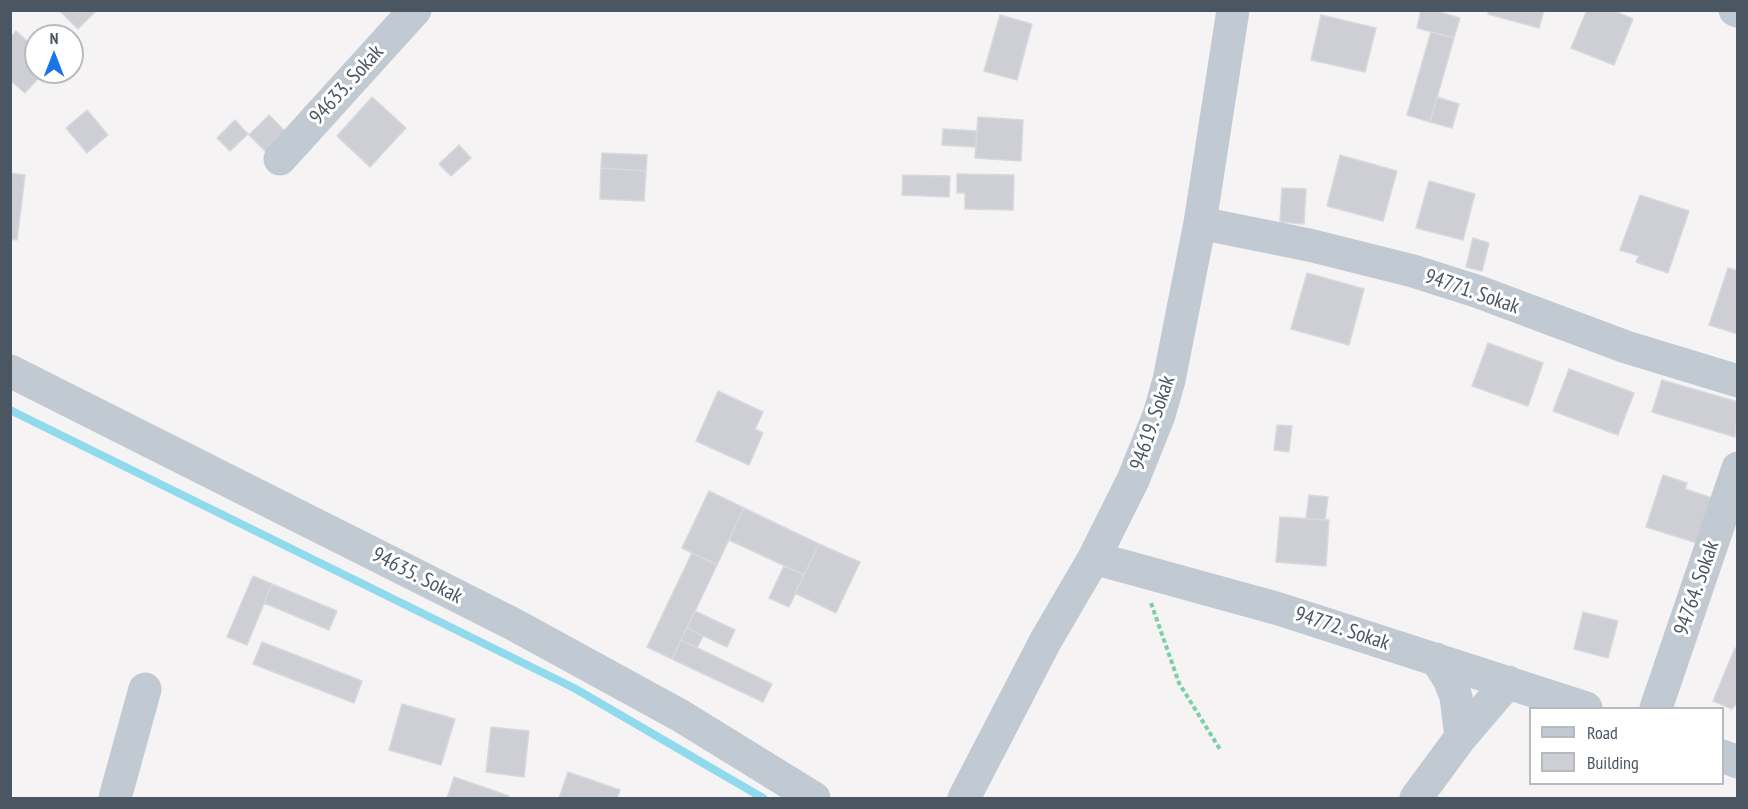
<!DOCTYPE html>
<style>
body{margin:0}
#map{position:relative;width:1748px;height:809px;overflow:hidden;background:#f5f3f3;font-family:"PT Sans Narrow",sans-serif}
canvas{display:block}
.frame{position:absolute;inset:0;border:12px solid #4a5661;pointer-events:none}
.legend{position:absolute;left:1529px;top:707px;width:195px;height:78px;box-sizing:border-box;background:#fff;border:2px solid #b7bbc0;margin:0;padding:8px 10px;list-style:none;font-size:18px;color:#4a5661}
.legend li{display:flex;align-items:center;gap:12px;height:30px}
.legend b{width:30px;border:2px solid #b7bbc0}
.north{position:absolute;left:24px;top:24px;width:60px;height:60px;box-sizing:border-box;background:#fff;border:2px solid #b7bbc0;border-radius:50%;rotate:0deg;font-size:16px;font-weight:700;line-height:24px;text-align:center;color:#4a5661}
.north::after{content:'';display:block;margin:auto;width:21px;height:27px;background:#1a73e8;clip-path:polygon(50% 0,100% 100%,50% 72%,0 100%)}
</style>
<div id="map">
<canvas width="1748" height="809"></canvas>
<div class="frame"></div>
<ul class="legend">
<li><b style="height:8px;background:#c1cad2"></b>Road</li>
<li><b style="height:16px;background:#cdcfd5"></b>Building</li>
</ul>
<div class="north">N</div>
</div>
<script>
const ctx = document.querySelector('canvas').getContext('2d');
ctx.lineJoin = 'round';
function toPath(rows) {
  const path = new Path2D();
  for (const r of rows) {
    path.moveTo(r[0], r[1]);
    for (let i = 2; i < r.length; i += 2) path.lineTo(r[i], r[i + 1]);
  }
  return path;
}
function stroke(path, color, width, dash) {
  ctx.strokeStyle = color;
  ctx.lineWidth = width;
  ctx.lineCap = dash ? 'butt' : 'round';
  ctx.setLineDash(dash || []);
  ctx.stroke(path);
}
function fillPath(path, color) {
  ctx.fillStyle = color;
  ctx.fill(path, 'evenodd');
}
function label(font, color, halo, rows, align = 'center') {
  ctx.font = font + ' "PT Sans Narrow",sans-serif';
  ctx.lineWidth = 6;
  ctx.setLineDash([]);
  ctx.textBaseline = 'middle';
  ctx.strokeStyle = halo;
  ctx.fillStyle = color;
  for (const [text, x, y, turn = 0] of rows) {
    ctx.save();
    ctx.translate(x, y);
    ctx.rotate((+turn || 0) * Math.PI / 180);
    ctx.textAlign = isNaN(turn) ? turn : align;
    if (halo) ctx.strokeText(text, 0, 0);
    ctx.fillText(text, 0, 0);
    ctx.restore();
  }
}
const stream = toPath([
 [10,410,574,688,763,798]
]);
const building = toPath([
 [59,10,97,10,78,29,59,10],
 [1421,10,1433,10,1460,18,1454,38,1417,28,1421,10],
 [1489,10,1544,10,1539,28,1488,14,1489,10],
 [1587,10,1612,10,1633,19,1614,65,1571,48,1587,10],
 [1000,15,1032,24,1017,80,984,71,1000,15],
 [1321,15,1376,28,1365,72,1311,60,1321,15],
 [16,31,36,49,36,72,44,72,25,93,10,80,10,38,16,31],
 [1431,32,1454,38,1430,122,1407,115,1431,32],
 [372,97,406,128,370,167,337,136,372,97],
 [1437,97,1459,104,1452,128,1430,122,1437,97],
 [87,110,108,135,87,153,66,128,87,110],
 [269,115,287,133,267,153,249,135,269,115],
 [978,117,1023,120,1021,161,975,158,978,117],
 [235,120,248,134,230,151,217,138,235,120],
 [943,129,977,131,976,147,942,145,943,129],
 [459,145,471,158,451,176,439,164,459,145],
 [602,153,647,155,646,171,601,168,602,153],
 [1340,155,1397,171,1383,221,1327,206,1340,155],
 [601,168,646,171,644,201,600,199,601,168],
 [10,173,25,175,17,240,10,239,10,173],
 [957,174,1014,175,1013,210,965,209,965,193,957,193,957,174],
 [903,175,950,176,949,197,902,195,903,175],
 [1429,181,1475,194,1463,240,1416,228,1429,181],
 [1282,188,1306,189,1304,224,1280,222,1282,188],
 [1640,195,1689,211,1668,273,1636,262,1639,256,1620,250,1640,195],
 [1473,238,1489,243,1482,271,1466,267,1473,238],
 [1728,268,1738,271,1738,334,1709,325,1728,268],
 [1307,273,1364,289,1349,345,1291,329,1307,273],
 [1488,343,1543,363,1528,406,1472,386,1488,343],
 [1569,369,1634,393,1618,435,1553,411,1569,369],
 [1662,380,1738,402,1735,437,1652,412,1662,380],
 [718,391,763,412,755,429,763,433,749,465,696,441,718,391],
 [1277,425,1292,426,1289,452,1274,450,1277,425],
 [1663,475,1687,483,1685,489,1712,498,1697,543,1646,527,1663,475],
 [709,491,744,508,717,565,682,548,709,491],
 [1309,495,1328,497,1325,520,1306,519,1309,495],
 [744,508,819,544,804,575,729,540,744,508],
 [1280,517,1329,520,1326,566,1276,562,1280,517],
 [819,544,860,562,836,613,795,593,819,544],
 [692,553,717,565,672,659,647,647,692,553],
 [784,566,804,575,789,607,769,598,784,566],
 [253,576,272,584,247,645,227,637,253,576],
 [272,584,337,611,329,630,264,603,272,584],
 [695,611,735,630,727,647,687,628,695,611],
 [1583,612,1618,621,1608,658,1574,649,1583,612],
 [687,628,703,636,697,648,681,640,687,628],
 [681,640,772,684,763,702,672,659,681,640],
 [262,642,362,681,354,703,253,664,262,642],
 [1735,648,1738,649,1738,702,1732,709,1713,701,1735,648],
 [402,704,455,719,441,765,389,750,402,704],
 [491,727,529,731,524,777,486,772,491,727],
 [568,772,620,790,617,798,559,798,568,772],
 [454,777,509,796,508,798,447,798,454,777]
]);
const path = toPath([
 [1151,603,1179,683,1221,751]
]);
const minor = toPath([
 [1735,10,1738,11],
 [280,159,415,10],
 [1200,223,1309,245,1413,271,1479,292,1626,347,1738,381],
 [10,371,513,624,681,716,814,798],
 [1094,558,1279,609,1586,708],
 [1436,659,1449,679,1456,697,1461,737],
 [1656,708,1738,468],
 [1722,756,1738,762],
 [115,798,145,689],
 [964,798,1046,640,1094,558,1133,480,1159,415,1169,380,1200,223,1233,10],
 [1416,798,1461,737,1508,682]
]);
const streetNames = [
 ["94633. Sokak",347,85,-48],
 ["94771. Sokak",1472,292,19],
 ["94619. Sokak",1153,423,-71],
 ["94635. Sokak",417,576,27],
 ["94764. Sokak",1697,588,-71],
 ["94772. Sokak",1342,629,18]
];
stroke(stream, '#90daee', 8);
fillPath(building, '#cdcfd5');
stroke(building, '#d7d9de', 1.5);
stroke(path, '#7ad0a6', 4, [4.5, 3]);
stroke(minor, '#c1cad2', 33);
label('21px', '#4a5661', '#fff', streetNames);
</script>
